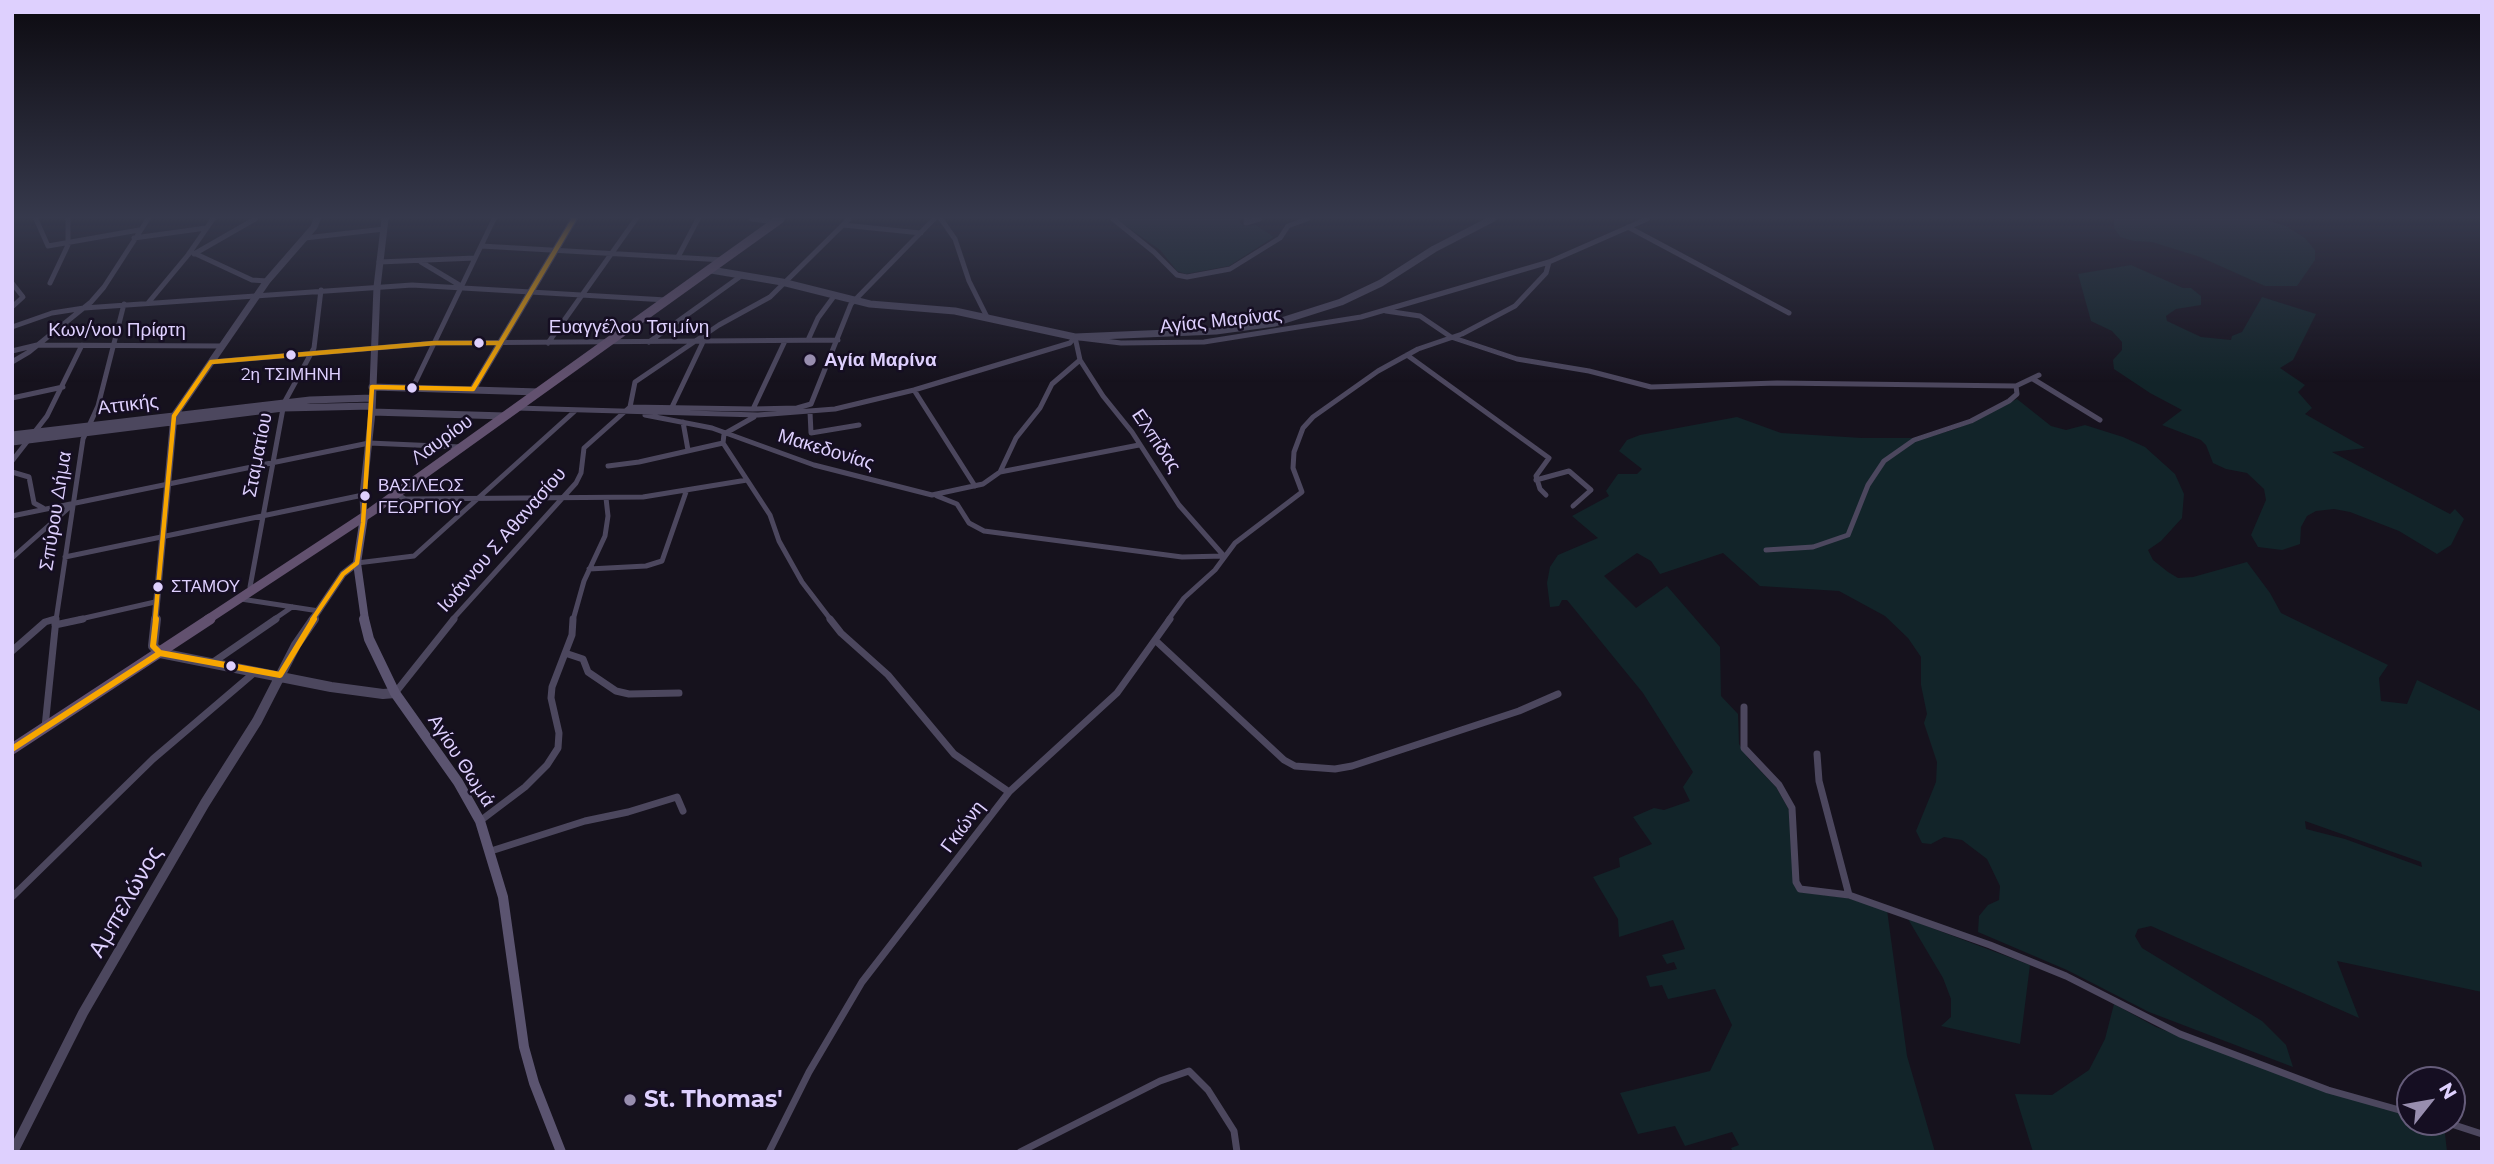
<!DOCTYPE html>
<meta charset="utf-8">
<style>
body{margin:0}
#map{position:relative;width:2494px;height:1164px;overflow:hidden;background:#16121d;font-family:Montserrat,sans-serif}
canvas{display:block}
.frame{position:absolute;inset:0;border:14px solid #ded0fe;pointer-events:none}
.north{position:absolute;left:2396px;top:1066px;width:70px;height:70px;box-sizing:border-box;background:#150e22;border:2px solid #655c7a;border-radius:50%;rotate:59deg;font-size:19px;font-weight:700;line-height:28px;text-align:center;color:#ded0fe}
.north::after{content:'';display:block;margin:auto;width:24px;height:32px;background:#988eaf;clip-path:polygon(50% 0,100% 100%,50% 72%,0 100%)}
</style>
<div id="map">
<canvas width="2494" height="1164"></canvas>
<div class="frame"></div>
<div class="north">N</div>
</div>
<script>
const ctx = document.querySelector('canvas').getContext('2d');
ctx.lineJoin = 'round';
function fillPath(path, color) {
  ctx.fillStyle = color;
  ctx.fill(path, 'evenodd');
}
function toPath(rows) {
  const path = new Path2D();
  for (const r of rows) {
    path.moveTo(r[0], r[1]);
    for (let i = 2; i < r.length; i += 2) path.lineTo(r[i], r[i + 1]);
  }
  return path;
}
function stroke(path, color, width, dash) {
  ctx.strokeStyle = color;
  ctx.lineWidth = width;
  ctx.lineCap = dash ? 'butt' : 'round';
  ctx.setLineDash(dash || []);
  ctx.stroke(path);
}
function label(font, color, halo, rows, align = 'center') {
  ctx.font = font + ' Montserrat,sans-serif';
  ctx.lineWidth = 5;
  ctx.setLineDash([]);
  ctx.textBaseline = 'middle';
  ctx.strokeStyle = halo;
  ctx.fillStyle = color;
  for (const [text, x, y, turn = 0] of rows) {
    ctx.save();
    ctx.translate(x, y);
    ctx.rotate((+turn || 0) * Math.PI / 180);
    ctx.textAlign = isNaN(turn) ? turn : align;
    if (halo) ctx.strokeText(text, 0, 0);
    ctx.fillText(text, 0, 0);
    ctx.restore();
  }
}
const green = toPath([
 [1116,219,1237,219,1244,226,1256,225,1274,237,1229,266,1186,274,1177,271,1160,250],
 [2114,219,2263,219,2286,226,2305,238,2315,250,2315,260,2297,286,2265,286,2200,257,2152,242,2133,241,2120,237,2114,228],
 [2131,265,2183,288,2191,288,2201,296,2201,305,2176,309,2166,316,2167,321,2201,337,2231,340,2232,336,2242,332,2262,297,2316,314,2293,360,2280,368,2305,385,2298,392,2312,408,2305,414,2365,448,2332,452,2450,514,2455,509,2464,519,2451,545,2437,554,2399,531,2350,512,2334,509,2316,511,2307,516,2301,527,2300,544,2282,550,2258,547,2251,535,2266,500,2264,489,2247,473,2226,469,2213,463,2206,445,2201,440,2162,425,2182,410,2150,393,2114,369,2113,360,2122,350,2122,342,2112,331,2091,321,2078,274],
 [2017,399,2051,426,2066,430,2085,425,2123,437,2145,447,2175,474,2184,494,2182,518,2161,541,2148,550,2153,560,2168,572,2178,578,2193,577,2247,562,2270,593,2281,613,2388,665,2379,678,2381,701,2407,704,2417,680,2482,712,2482,992,2337,961,2359,1018,2151,926,2138,929,2135,936,2142,948,2262,1021,2286,1045,2293,1067,2149,1012,2067,970,1978,932,1979,916,1988,905,1999,900,2000,886,1987,859,1962,840,1944,837,1931,844,1922,843,1916,831,1936,782,1937,762,1924,723,1927,714,1921,685,1921,657,1908,638,1885,616,1839,591,1760,586,1723,553,1660,574,1651,561,1637,553,1604,576,1636,608,1667,586,1720,647,1721,696,1738,714,1739,744,1748,758,1776,787,1789,810,1801,892,1847,898,1887,910,1907,1056,1935,1152,1733,1152,1731,1148,1739,1145,1732,1132,1685,1146,1675,1126,1638,1134,1620,1093,1710,1071,1732,1025,1715,989,1668,999,1662,985,1650,987,1646,976,1677,969,1674,962,1667,964,1662,955,1685,949,1673,920,1619,937,1618,919,1593,877,1620,867,1619,858,1652,844,1633,817,1654,808,1664,810,1690,801,1683,787,1693,772,1643,693,1567,600,1562,600,1559,606,1550,607,1547,583,1550,567,1558,555,1598,538,1572,516,1609,496,1606,491,1618,474,1637,474,1642,469,1619,451,1627,440,1640,435,1737,417,1781,433,1862,438,1924,438,1956,429],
 [2305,821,2421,862,2422,867,2345,839,2306,829],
 [1908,919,2030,965,2020,1044,1941,1026,1951,1017,1951,999,1943,978],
 [2114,1004,2156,1027,2269,1070,2410,1115,2410,1122,2444,1125,2447,1152,2033,1152,2015,1094,2052,1095,2089,1070,2105,1039]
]);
const minorFar1 = toPath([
 [36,219,48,246,139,230],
 [752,219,776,222],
 [941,219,955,239,969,281,987,317],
 [1113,219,1154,252,1177,275,1187,277,1230,269,1280,238,1288,226,1307,219],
 [1247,219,1246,223,1259,219],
 [843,225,921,233],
 [1628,227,1789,313],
 [134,238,206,228],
 [305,238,384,229],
 [481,246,724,260],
 [194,254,255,219],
 [196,254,252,280,267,281],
 [678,257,698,219],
 [379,262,475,258],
 [421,262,461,286],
 [12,283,23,297,12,307],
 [50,283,68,245,68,219],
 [148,303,188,255,213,219],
 [1386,311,1420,316,1451,337,1517,359,1589,371,1651,387,1777,383,2016,386,2039,375],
 [12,327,52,313,84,308,412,285,666,300],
 [1075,337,1080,360,1103,396,1132,432,1179,505,1224,556],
 [1080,338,1121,343,1204,342,1361,317,1549,262,1647,219],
 [808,340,818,318,835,295],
 [649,342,741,276],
 [548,343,636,219],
 [12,351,37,345,222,346],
 [1407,355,1549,458,1536,476,1540,489,1546,495],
 [12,362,29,352,91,302,104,287,148,219],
 [211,362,435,343,838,340],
 [2033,379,2100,420],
 [413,387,494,219],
 [914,390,975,486],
 [12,398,63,387],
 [630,407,753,409,797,408,811,404,851,304,934,219],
 [672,407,703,342],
 [516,408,758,415,835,409,914,390,1070,343,1075,337],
 [753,409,785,341],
 [810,412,811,433,859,425],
 [645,415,712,428,814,465,932,495,983,484,1000,472],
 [754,417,724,434,723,443,770,515,779,541,802,582,831,620],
 [683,422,688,450],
 [12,461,47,416,82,345],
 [608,466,639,462,723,443],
 [12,472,29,477,34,503,43,508],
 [1000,472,1139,445],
 [1000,472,1016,438,1040,408,1052,384,1080,360],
 [1536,480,1569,471,1591,490,1573,506],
 [396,494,405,499,643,497,747,480],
 [937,496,957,504,969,523,984,531,1182,557,1224,556],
 [12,516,369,443,461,447],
 [1766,550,1813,547,1848,535,1868,485,1884,461,1914,440,1971,421,2009,401,2017,394,2016,386],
 [65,557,363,495],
 [12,558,72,505],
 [357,563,414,556,576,410],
 [589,569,646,566,662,561,686,492],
 [253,590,250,587,284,403,314,348,321,290],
 [241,599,319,611],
 [50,620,56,618],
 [56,620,83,439,98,406,124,304],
 [76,620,155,602],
 [273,620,292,607],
 [452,620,576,483,581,473,584,448,630,407,635,382,719,325,770,297,849,219],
 [573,620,584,581,605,536,608,516,606,498],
 [1168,620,1184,598,1215,570,1235,543,1302,492,1293,468,1294,452,1303,428,1313,417,1378,371,1418,349,1462,334,1515,306,1546,273,1549,262]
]);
const minor = toPath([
 [830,619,841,633,888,675,954,754,1009,792],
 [55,625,83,619],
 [1155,640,1284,760,1295,766,1335,769,1352,766,1519,711,1558,694],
 [12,651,45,622,55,619],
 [565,653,583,659,588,672,616,691,629,694,679,693],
 [212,663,276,619],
 [395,693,454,619],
 [1744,707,1744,748,1779,785,1792,808,1796,882,1800,889,1849,895,1990,945,2066,976,2180,1034,2328,1090,2410,1113],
 [45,727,56,619],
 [1817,754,1819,781,1849,895],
 [480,821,525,787,547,765,558,748,559,733,551,698,552,687,572,635,573,619],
 [491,851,585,821,628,812,677,797,683,811],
 [12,897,153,759,255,672],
 [2445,1122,2482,1134],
 [769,1152,809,1072,862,982,1009,792,1117,693,1170,619],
 [1020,1152,1160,1081,1189,1071,1208,1090,1234,1131,1237,1152]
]);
const tertiaryFar1 = toPath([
 [711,270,782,282,870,304,955,311,1075,337,1216,331,1275,323,1341,302,1381,283,1434,249,1492,219],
 [372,387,539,392],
 [473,389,574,219],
 [372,412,505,416],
 [12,435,310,400,372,398],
 [12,442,283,408,372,406],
 [364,517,363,495,372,412,377,287,385,219],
 [155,620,174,416,267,281,314,227,317,219],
 [312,620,343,574,357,563]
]);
const tertiary = toPath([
 [156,619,153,646,160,653,331,687,383,694,395,693],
 [13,1152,83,1013,205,803,257,721,296,645,314,619]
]);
const secondaryFar1 = toPath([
 [364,517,357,563,365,620]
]);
const secondary = toPath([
 [364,619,369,639,395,693,458,782,480,821,503,897,524,1047,534,1083,561,1152]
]);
const primaryFar1 = toPath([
 [207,620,371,512,780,219]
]);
const primary = toPath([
 [12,749,210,619]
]);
const bus1Far1 = toPath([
 [155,620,174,416,211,362,435,343,500,343],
 [312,620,343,574,357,563,363,523,372,387,473,389,574,219]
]);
const bus1 = toPath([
 [156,619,153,646,160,653,280,675,314,619],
 [12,749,160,653]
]);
const markers = [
 [479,343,6,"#ded0fe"],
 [291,355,6,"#ded0fe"],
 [810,360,7,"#988eaf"],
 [412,388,6,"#ded0fe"],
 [365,496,6,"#ded0fe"],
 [158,587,6,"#ded0fe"],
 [231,666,6,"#ded0fe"],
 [630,1100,7,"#988eaf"]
];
const busNames = [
 ["2η ΤΣΙΜΗΝΗ",291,375,"center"],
 ["ΒΑΣΙΛΕΩΣ",378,486],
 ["ΓΕΩΡΓΙΟΥ",378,508],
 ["ΣΤΑΜΟΥ",171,587]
];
const streetNames = [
 ["Αγίας Μαρίνας",1221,321,-6],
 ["Ευαγγέλου Τσιμίνη",629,327],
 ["Κων/νου Πρίφτη",117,330],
 ["Αττικής",128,405,-7],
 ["Λαυρίου",442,440,-36],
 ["Ελπίδας",1156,441,56],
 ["Μακεδονίας",826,450,17],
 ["Σταματίου",258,455,-79],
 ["Σπύρου Δήμα",56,511,-81],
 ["Ιωάννου Σ Αθανασίου",502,540,-49],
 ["Αγίου Θωμά",461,761,57],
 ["Γκιώνη",963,827,-53]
];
const poiNames = [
 ["Αγία Μαρίνα",824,360]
];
const nearStreetnames = [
 ["Αμπελώνος",126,902,-60]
];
const nearPoinames = [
 ["St. Thomas'",644,1100]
];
fillPath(green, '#122429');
stroke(minorFar1, '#4c475e', 5);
stroke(minor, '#4c475e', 7);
stroke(tertiaryFar1, '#4c475e', 7);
stroke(tertiary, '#4c475e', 10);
stroke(secondaryFar1, '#5b5470', 8);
stroke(secondary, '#5b5470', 10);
stroke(primaryFar1, '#62516f', 9);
stroke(primary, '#62516f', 11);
stroke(bus1Far1, '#f7a600', 4.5);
stroke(bus1, '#f7a600', 6);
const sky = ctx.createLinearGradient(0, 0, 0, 382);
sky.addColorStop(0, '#0c0a10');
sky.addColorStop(0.57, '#36394c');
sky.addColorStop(1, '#36394c00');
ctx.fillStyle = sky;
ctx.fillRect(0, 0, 2494, 382);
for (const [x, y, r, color] of markers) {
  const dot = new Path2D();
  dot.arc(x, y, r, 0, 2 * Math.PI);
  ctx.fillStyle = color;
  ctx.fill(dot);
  stroke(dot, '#150e22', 2.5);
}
label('17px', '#ded0fe', '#150e22', busNames, 'left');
label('19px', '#ded0fe', '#150e22', streetNames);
label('bold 19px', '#ded0fe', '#150e22', poiNames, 'left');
label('23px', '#ded0fe', '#150e22', nearStreetnames);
label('bold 23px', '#ded0fe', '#150e22', nearPoinames, 'left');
</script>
